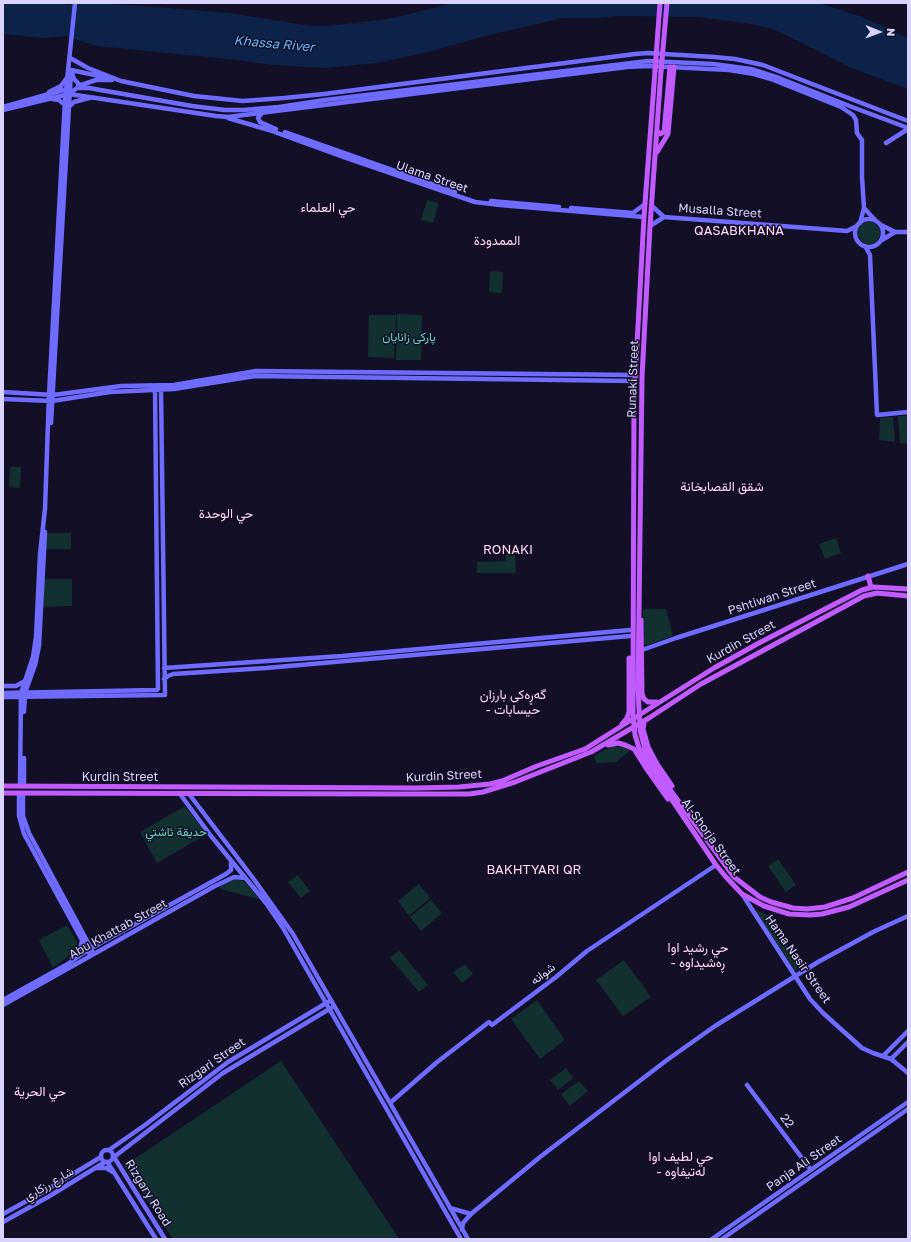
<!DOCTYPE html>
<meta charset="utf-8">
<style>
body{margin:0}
#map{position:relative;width:911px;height:1242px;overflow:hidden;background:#130f26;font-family:"Golos Text",sans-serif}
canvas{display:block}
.frame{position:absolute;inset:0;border:4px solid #d9d4ff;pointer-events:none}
.north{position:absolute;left:859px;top:12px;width:40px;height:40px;-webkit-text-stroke:3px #130f26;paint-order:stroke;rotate:91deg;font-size:11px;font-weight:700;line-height:16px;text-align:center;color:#d9d4ff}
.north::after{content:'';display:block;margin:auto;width:14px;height:18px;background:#d9d4ff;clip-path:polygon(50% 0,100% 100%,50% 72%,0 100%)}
</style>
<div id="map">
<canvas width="911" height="1242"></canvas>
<div class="frame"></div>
<div class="north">N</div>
</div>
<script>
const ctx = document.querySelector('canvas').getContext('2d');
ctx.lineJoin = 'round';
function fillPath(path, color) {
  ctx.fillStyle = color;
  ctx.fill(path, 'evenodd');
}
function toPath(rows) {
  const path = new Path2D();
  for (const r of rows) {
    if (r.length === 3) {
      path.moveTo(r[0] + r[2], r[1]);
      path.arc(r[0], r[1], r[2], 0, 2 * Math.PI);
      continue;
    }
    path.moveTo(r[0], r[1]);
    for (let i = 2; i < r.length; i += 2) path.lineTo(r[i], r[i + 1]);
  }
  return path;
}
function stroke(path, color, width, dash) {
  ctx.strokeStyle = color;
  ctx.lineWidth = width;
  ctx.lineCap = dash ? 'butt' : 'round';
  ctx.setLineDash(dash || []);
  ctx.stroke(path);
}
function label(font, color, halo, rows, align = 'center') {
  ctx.font = font + ' "Golos Text",Vazirmatn,sans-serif';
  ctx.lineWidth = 3;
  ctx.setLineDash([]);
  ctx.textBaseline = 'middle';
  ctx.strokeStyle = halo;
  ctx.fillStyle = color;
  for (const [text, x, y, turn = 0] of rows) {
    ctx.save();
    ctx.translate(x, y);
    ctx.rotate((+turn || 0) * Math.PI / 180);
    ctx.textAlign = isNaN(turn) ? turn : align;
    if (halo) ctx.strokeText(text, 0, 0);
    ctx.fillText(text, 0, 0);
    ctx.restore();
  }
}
const green = toPath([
 [427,200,439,203,433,223,421,220],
 [869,233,11],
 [490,271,503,272,502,293,489,292],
 [397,314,422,315,421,360,396,360],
 [369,315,396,315,394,358,368,357],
 [898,416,908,416,908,444,900,443],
 [893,417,895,442,879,440,880,418],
 [10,467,21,467,20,488,9,487],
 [47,533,71,533,71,549,46,549],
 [836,538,841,553,825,559,819,544],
 [506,555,515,555,516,573,477,573,477,562,505,561],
 [44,579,72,579,72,606,43,607],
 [645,609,666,609,673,636,647,645,644,644,643,610],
 [614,746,625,748,630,751,616,762,596,763,594,756,608,748],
 [185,806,207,834,157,863,140,832],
 [778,859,796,885,786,892,768,866],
 [298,875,310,891,301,898,288,882],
 [234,879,244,881,259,899,220,889,220,886],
 [419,884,430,898,409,916,398,901],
 [431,900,442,913,421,931,410,917],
 [755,910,774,918,775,931,777,936,778,937,781,936,801,967,795,971],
 [67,925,77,942,77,946,71,954,53,968,39,940],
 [399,950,428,985,419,992,390,958],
 [624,960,651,997,623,1016,596,980],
 [465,964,473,974,462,983,453,972],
 [537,1000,565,1040,540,1059,511,1019],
 [281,1061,297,1085,399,1239,173,1239,124,1166],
 [566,1068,573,1078,558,1090,550,1080],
 [579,1081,588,1091,570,1106,561,1094]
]);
const water = toPath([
 [3,3,59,3,69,5,76,3,97,3,169,8,229,13,311,26,328,26,380,20,398,17,453,3,818,3,859,16,883,26,908,38,908,89,849,67,798,41,772,29,752,24,698,17,619,16,600,18,563,18,485,36,428,52,377,63,326,68,272,65,237,60,97,46,66,36,44,38,3,34]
]);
const secondary = toPath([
 [72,59,88,68,121,81,194,96,243,101,284,98,324,94,635,54,648,53,714,57,735,59,763,65,908,121],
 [80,85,74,79,71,70,104,77],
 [78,86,96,80,112,80],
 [49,92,61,86,66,79],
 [69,94,77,88,89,88,192,106,225,110,243,110,279,107,325,100,648,61,713,64,751,69,779,78,852,107,908,128],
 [52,99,59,100,65,105],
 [3,107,67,89],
 [68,108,74,102,89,98],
 [3,110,69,94,216,116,228,117,627,67,648,66,729,70,754,74,771,79,841,107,853,115,856,120,857,133,862,140,862,177,864,208,860,223],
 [262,113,258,118,260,122,276,129],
 [228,118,269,130,346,158,475,202,500,205,644,217],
 [285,132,455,192],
 [886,143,908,129],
 [491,201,559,207],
 [652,206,664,217],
 [571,208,633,213,645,204],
 [864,208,875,220],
 [869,233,14],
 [881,225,895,232,908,232],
 [650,226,664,217,847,231,857,226],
 [882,240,895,232],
 [865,246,870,255,877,415,908,412],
 [3,392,53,395,121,386,174,385,256,371,635,375],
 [3,399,52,401,110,392,174,389,255,376,635,381],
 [51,423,71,71],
 [642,650,676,638,908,564],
 [164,668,342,656,630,630],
 [164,679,168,676,173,674,266,668,630,636],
 [3,686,16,686,25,681],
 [3,693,157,690,158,689,155,389],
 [3,697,165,695,161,389],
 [24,712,25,693,35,665,39,646,45,532],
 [20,786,21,693,33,657,36,637,40,554,45,509,49,395,65,100,75,3],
 [24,786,24,758],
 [19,794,19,816,24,834,89,953],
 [23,794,23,816,29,833,92,950],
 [180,794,211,836,266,903,283,928,461,1239],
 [189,794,253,878,293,934,468,1239],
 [742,894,810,999,823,1013,862,1048,873,1053,891,1059,908,1073],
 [72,958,80,949,82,941],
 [3,1000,66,965,88,950,226,874,231,870,231,862],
 [3,1005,215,886,234,877,245,878],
 [883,1056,908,1031],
 [891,1059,908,1042],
 [747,1085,811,1170],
 [390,1103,436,1063,489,1022,492,1025,556,977,587,951,716,865],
 [107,1156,6],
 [109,1150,145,1125,228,1062,328,1002],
 [108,1163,156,1239],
 [96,1168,106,1168,113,1172],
 [450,1208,471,1214],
 [3,1214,43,1192,101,1157],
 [3,1222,48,1197,105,1162],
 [462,1230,463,1223,471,1214,540,1157,667,1060,715,1026,818,962,875,931,908,916],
 [165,1239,114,1157,223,1073,331,1008],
 [712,1239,908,1102],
 [722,1239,908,1109]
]);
const primary = toPath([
 [657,131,660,134,664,132,670,67],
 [657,152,668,134,674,67],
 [868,576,871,587],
 [641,620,642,694,644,699,648,702,657,702],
 [633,688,634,399,644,217,655,71],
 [638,689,642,377,650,226,661,71],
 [644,723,643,729,648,747,657,764,672,786],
 [622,724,627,718,629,712,629,658],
 [608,745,618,743,625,745,634,749,646,768,668,799],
 [652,762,660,776,734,877,760,897,771,902,793,908,807,909,825,907,853,898,908,872],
 [647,763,716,865,726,877,742,894,764,906,789,914,810,915,822,914,849,907,908,880],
 [3,786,416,788,459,787,490,784,502,781,537,766,585,749,714,668,759,643,862,590,873,587,908,589],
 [3,793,402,794,469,794,483,792,515,782,591,752,649,718,701,684,864,596,877,593,908,596]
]);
const primaryBridge = toPath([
 [655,71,660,3],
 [661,71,667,3],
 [633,688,633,716,635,735,639,748,647,763],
 [638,689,640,730,645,749,652,762]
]);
const streetNames = [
 ["Ulama Street",432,177,19],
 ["Musalla Street",720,211,4],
 ["Runaki Street",633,379,-88],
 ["Pshtiwan Street",772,597,-18],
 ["Kurdin Street",741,642,-29],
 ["Kurdin Street",444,776,-3],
 ["Kurdin Street",120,777],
 ["Al-Shorja Street",711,837,54],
 ["Abu Khattab Street",118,929,-29],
 ["Hama Nasir Street",798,959,55],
 ["شوانە",543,974,-37],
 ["Rizgari Street",212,1063,-35],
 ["22",787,1121,53],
 ["Panja Ali Street",804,1163,-35],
 ["شارع رزكاري",49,1184,-30],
 ["Rizgary Road",148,1193,58]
];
const parkNames = [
 ["پارکی زانایان",409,337],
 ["حديقة ئاشتي",176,832]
];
const waterNames = [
 ["Khassa River",274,44,5]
];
const neighbourhoodNames = [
 ["حي العلماء",328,208],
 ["QASABKHANA",739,231],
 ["الممدودة",497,241],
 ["شقق القصابخانة",722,487],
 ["حي الوحدة",226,514],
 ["RONAKI",508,550],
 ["گەڕەکی بارزان",513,695],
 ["- حیسابات",513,710],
 ["BAKHTYARI QR",534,870],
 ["حي رشيد اوا",698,948],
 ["- ڕەشیداوە",698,963],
 ["حي الحرية",40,1092],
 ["حي لطيف اوا",681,1157],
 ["- لەتیفاوە",681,1172]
];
fillPath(green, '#12302f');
fillPath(water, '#0c2248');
stroke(secondary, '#6f6bff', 4.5);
stroke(primary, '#c25bff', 5);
stroke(primaryBridge, '#c25bff', 5);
label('12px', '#d9d4ff', '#130f26', streetNames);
label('12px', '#5fe0c0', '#130f26', parkNames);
label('italic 13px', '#62b6ff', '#130f26', waterNames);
label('13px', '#ffd6f0', '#130f26', neighbourhoodNames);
</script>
